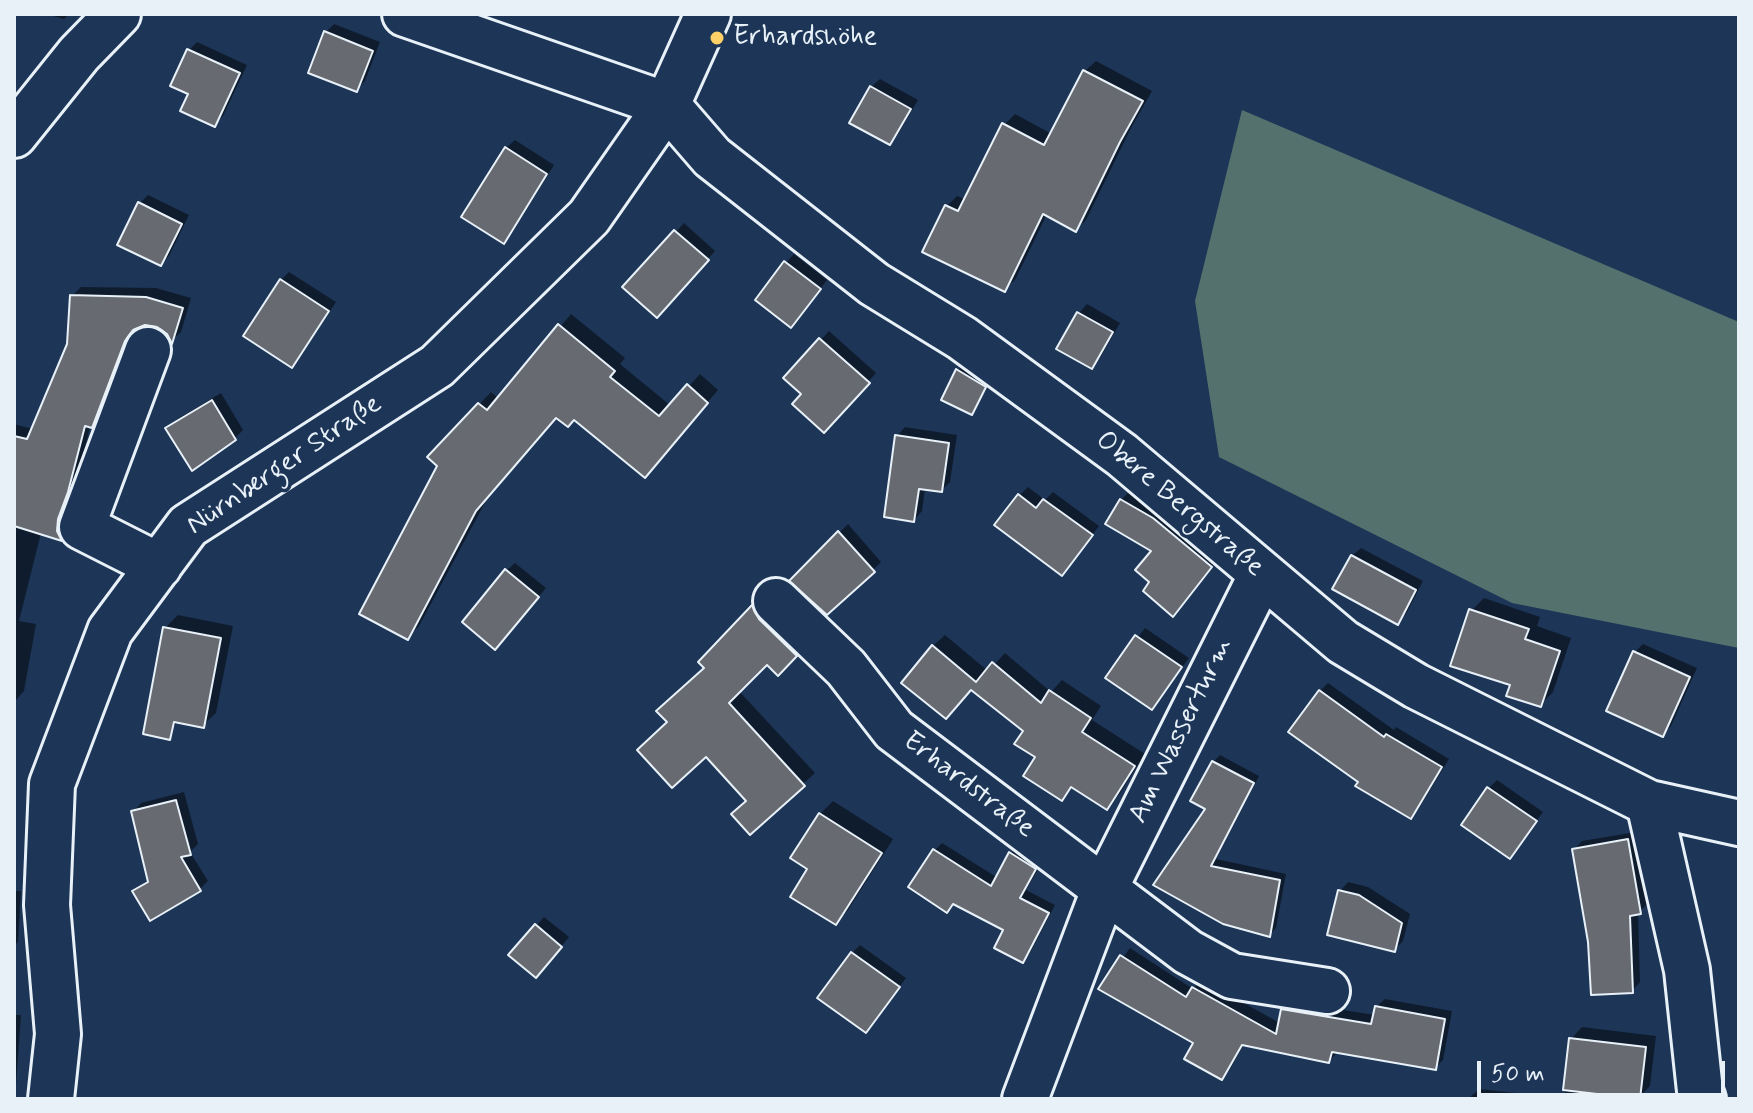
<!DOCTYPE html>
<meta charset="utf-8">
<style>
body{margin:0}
#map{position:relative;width:1753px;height:1113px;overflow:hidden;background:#1d3557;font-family:Mynerve,sans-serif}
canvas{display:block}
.frame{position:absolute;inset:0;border:16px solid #e8f1f8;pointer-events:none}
.scale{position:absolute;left:1477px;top:1061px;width:248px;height:36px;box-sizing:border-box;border:4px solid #e8f1f8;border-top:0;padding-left:10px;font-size:24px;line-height:28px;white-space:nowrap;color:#e8f1f8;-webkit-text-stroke:6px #1d3557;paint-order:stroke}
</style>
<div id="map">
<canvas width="1753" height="1113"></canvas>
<div class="frame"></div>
<div class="scale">50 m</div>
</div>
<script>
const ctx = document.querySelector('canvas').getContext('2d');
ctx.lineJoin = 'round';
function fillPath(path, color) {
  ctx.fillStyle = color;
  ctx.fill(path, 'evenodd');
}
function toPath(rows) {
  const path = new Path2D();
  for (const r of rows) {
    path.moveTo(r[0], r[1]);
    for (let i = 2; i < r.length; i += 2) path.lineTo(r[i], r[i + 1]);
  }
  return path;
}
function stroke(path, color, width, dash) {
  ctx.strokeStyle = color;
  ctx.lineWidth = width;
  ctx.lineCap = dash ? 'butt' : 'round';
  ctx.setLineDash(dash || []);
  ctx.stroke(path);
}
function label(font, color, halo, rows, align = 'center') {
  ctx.font = font + ' Mynerve,sans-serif';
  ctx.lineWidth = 7;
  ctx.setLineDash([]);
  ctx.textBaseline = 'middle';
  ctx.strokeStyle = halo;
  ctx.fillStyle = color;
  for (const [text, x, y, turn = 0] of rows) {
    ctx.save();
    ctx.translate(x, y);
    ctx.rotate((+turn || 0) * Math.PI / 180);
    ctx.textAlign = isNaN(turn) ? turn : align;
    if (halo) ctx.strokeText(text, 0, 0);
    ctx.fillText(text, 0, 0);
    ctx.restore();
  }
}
const green = toPath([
 [1242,110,1739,322,1739,648,1512,603,1219,457,1195,301]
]);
const shadow = toPath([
 [46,14,69,14,64,19],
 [334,24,380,42,365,81,357,89,326,32],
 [197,42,247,65,223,116,214,125,191,93,189,50],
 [1096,61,1152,91,1130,130,1086,220,1076,230,1047,214,1015,280,1004,290,947,206,957,196,966,200,1004,125,1015,114,1052,134,1085,71],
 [880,79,918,100,898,134,890,143,871,87],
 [515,140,554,165,512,233,504,241,506,148],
 [148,195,189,215,169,256,161,264,140,203],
 [684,223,715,251,665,307,625,287],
 [794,254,827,280,799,317,786,263],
 [289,272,336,302,300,357,292,365,281,280],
 [81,287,156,288,191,298,181,332,172,340,168,332,158,325,144,323,134,329,101,417,90,427,77,480,70,530,61,539,41,533,19,621,36,624,24,691,15,701,14,424,33,429,69,345,72,296],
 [1087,304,1120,323,1100,358,1092,366,1059,348,1079,313],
 [571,314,625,358,620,364,671,406,700,374,718,390,656,463,574,418,557,416,488,497,419,626,407,638,440,466,430,457,491,392,499,399],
 [829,331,876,373,832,422,786,378],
 [961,367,989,383,972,412,958,370],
 [221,393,243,430,235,438,168,428,176,420],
 [905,427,957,435,950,482,942,490,925,488,922,511,914,520,897,436],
 [1028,487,1045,500,1053,492,1099,526,1070,565,1020,495],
 [1128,493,1160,511,1218,559,1180,607,1152,582,1154,550,1121,500],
 [848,524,881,562,873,570,792,580],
 [1361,548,1423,581,1406,614,1397,622,1352,556],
 [515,563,546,588,503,639,506,571],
 [764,596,807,643,778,673,767,662,739,691,815,773,751,832,748,800,706,754,669,722,706,667,701,662],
 [1484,598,1540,617,1537,626,1571,638,1553,692,1540,705,1512,684,1471,611],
 [178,615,233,626,216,713,203,725,179,721,171,729,165,628],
 [1145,628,1189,658,1152,708,1108,677],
 [945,635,988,671,1005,653,1051,692,1062,680,1101,706,1092,720,1145,754,1118,796,1106,807,1074,786,1061,799,1025,731,933,646],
 [1643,644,1697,668,1671,726,1663,735,1635,652],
 [1328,683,1394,730,1396,727,1449,759,1419,808,1411,816,1361,781,1320,691],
 [1220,755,1259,776,1216,859,1286,874,1276,928,1269,935,1156,884,1207,808,1213,762],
 [1497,780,1543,812,1510,856,1489,788],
 [184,792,198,844,190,852,208,881,200,889,135,892,150,879,133,812,141,803],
 [833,801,893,839,848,910,836,922,810,869,820,814],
 [1636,832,1649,903,1638,912,1640,982,1632,991,1590,942,1574,850,1582,841],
 [942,843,998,878,1011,853,1019,845,1043,861,1026,890,1055,905,1030,953,1023,961,1006,930,954,903,947,910,934,851],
 [1348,882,1368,887,1410,914,1403,941,1395,949,1340,891],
 [14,891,21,891,18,942,14,946],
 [544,917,569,937,544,967,511,955],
 [860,945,906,978,866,1031,852,953],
 [1130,948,1193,989,1202,980,1280,1023,1283,1010,1292,1002,1375,1015,1376,1007,1385,999,1452,1011,1443,1060,1435,1068,1338,1052,1329,1061,1244,1044,1230,1069,1222,1077,1196,1043,1101,988],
 [14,1015,21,1015,15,1099,14,1099],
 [1582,1027,1656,1036,1650,1086,1639,1097,1617,1094,1617,1099,1468,1099,1479,1089,1564,1098,1571,1039]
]);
const building = toPath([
 [324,31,373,51,357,92,308,73,324,31],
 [187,49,240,73,215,127,180,111,188,94,170,86,187,49],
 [1083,70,1143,101,1120,142,1076,232,1043,214,1005,292,922,252,945,205,958,211,1002,123,1044,145,1083,70],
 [870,86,911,109,890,145,849,123,870,86],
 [505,147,547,174,504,244,461,217,505,147],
 [138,202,182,224,161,266,117,245,138,202],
 [674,230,709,260,657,318,622,287,674,230],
 [784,261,821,289,791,328,755,300,784,261],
 [280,279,329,311,292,368,243,336,280,279],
 [70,295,146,297,183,308,172,344,167,334,157,327,145,325,133,330,125,341,92,428,85,426,68,492,58,519,57,531,62,541,14,526,14,436,27,439,67,344,70,295],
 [1077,312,1113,332,1092,369,1056,349,1077,312],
 [558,324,615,371,610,377,659,416,687,384,708,403,645,478,574,420,568,427,556,418,476,511,408,640,359,614,437,466,427,457,478,403,487,410,558,324],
 [819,338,870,383,824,433,792,404,801,394,783,378,819,338],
 [956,369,986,387,972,415,941,400,956,369],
 [212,400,236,440,192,471,165,428,212,400],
 [895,435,949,443,942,492,919,489,914,522,884,517,895,435],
 [1018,494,1036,508,1043,499,1093,535,1062,576,994,525,1018,494],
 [1120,499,1153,518,1212,567,1173,617,1143,591,1149,582,1135,570,1151,551,1105,524,1120,499],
 [838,531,875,572,827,615,789,581,838,531],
 [1351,555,1416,590,1398,625,1332,589,1351,555],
 [505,569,539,597,495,650,462,622,505,569],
 [752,605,759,619,797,656,778,676,767,665,729,703,805,786,750,835,731,814,746,801,706,757,672,788,637,750,667,722,656,711,704,668,698,662,752,605],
 [1469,609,1529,629,1525,639,1560,651,1541,707,1506,696,1510,685,1450,666,1469,609],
 [163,627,221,638,204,728,174,722,170,740,143,734,163,627],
 [1135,635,1182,667,1152,710,1105,678,1135,635],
 [932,645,976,682,992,662,1041,703,1049,690,1091,718,1082,732,1135,766,1107,810,1071,787,1062,801,1023,776,1035,757,1014,744,1023,731,971,690,946,719,901,683,932,645],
 [1633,651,1690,677,1663,737,1606,711,1633,651],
 [1319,690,1384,737,1386,734,1442,767,1411,819,1355,786,1358,782,1288,732,1319,690],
 [1212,761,1254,783,1211,866,1280,880,1270,937,1223,924,1153,885,1205,809,1190,801,1212,761],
 [1487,787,1537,821,1510,859,1461,825,1487,787],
 [176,800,191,855,181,857,201,891,150,921,132,891,148,882,131,811,176,800],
 [819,813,882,853,836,925,790,897,807,869,790,858,819,813],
 [1628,839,1641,914,1630,916,1633,993,1591,995,1588,942,1572,849,1628,839],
 [933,849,991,886,1009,852,1036,869,1020,898,1049,913,1023,963,994,948,1003,930,953,904,947,913,908,887,933,849],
 [1338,890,1359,895,1402,923,1395,952,1327,935,1338,890],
 [535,924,562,947,536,978,508,955,535,924],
 [851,952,900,987,866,1033,817,998,851,952],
 [1120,955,1186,997,1192,987,1276,1034,1281,1009,1371,1024,1375,1006,1445,1019,1436,1070,1332,1052,1329,1063,1242,1045,1222,1080,1184,1059,1193,1043,1098,989,1120,955],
 [1569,1038,1646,1047,1640,1099,1563,1090,1569,1038]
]);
const minor = toPath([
 [405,14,667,105,712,157,874,284,962,338,1122,455,1343,642,1416,686,1649,803,1739,823],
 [14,135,79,54,118,14],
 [148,350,82,527,159,566],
 [776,601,846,668,894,730,1188,952,1232,976,1327,991],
 [1649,803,1687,970,1700,1091,1703,1099],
 [51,1099,58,1034,47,905,52,784,110,631,188,526,437,366,589,217,667,105,708,14],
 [1025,1099,1104,890,1262,574]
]);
const markers = [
 [717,38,8,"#ffd166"]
];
const poiNames = [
 ["Erhardshöhe",733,38]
];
const streetNames = [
 ["Nürnberger Straße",285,466,-34],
 ["Obere Bergstraße",1179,505,40],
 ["Am Wasserturm",1182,731,-64],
 ["Erhardstraße",968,786,37]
];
fillPath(green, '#55716e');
fillPath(shadow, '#0007');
fillPath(building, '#686a72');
stroke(building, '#e8f1f8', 2);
stroke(minor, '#e8f1f8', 50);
stroke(minor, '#1d3557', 44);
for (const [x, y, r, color] of markers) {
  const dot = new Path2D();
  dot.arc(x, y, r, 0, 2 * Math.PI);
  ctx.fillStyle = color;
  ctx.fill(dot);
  stroke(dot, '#1d3557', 3);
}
label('28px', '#e8f1f8', '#1d3557', poiNames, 'left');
label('28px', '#e8f1f8', '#1d3557', streetNames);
</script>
